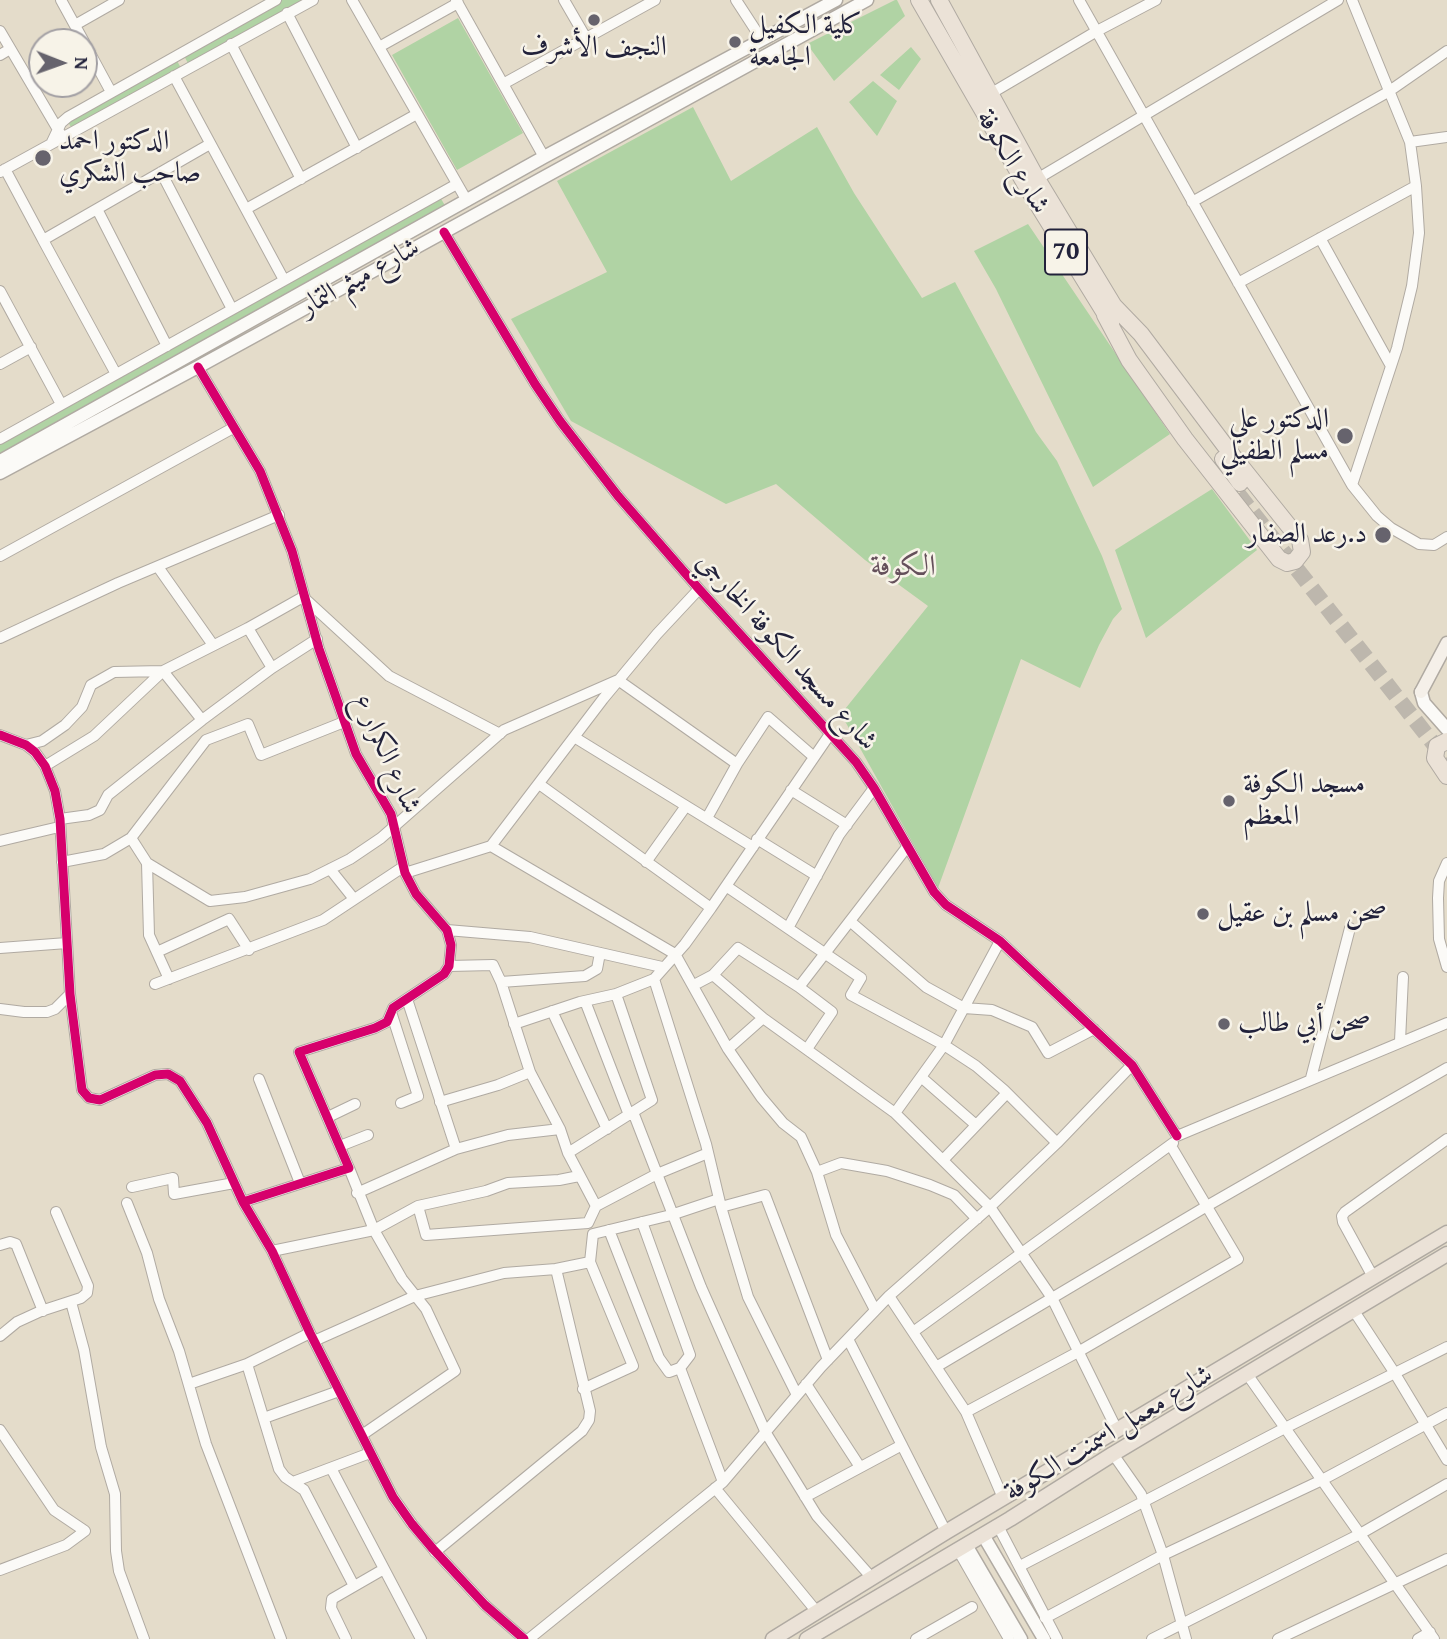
<!DOCTYPE html>
<meta charset="utf-8">
<style>
body{margin:0}
#map{position:relative;width:1447px;height:1639px;overflow:hidden;background:#e4dcca;font-family:"Gentium Book Plus",serif}
canvas{display:block}
.north{position:absolute;left:28px;top:28px;width:70px;height:70px;box-sizing:border-box;background:#f7f3e8;border:2px solid #a29fa3;border-radius:50%;rotate:91deg;font-size:19px;font-weight:700;line-height:28px;text-align:center;color:#22223b}
.north::after{content:'';display:block;margin:auto;width:24px;height:32px;background:#66636d;clip-path:polygon(50% 0,100% 100%,50% 72%,0 100%)}
</style>
<div id="map">
<canvas width="1447" height="1639"></canvas>
<div class="north">N</div>
</div>
<script>
const ctx = document.querySelector('canvas').getContext('2d');
ctx.lineJoin = 'round';
function fillPath(path, color) {
  ctx.fillStyle = color;
  ctx.fill(path, 'evenodd');
}
function toPath(rows) {
  const path = new Path2D();
  for (const r of rows) {
    path.moveTo(r[0], r[1]);
    for (let i = 2; i < r.length; i += 2) path.lineTo(r[i], r[i + 1]);
  }
  return path;
}
function stroke(path, color, width, dash) {
  ctx.strokeStyle = color;
  ctx.lineWidth = width;
  ctx.lineCap = dash ? 'butt' : 'round';
  ctx.setLineDash(dash || []);
  ctx.stroke(path);
}
function label(font, color, halo, rows, align = 'center') {
  ctx.font = font + ' "Gentium Book Plus",Amiri,serif';
  ctx.lineWidth = 5;
  ctx.setLineDash([]);
  ctx.textBaseline = 'middle';
  ctx.strokeStyle = halo;
  ctx.fillStyle = color;
  for (const [text, x, y, turn = 0] of rows) {
    ctx.save();
    ctx.translate(x, y);
    ctx.rotate((+turn || 0) * Math.PI / 180);
    ctx.textAlign = isNaN(turn) ? turn : align;
    if (halo) ctx.strokeText(text, 0, 0);
    ctx.fillText(text, 0, 0);
    ctx.restore();
  }
}
const green = toPath([
 [280,0,308,0,189,65,183,54],
 [895,0,897,0,905,16,834,81,807,44],
 [458,18,523,133,457,170,392,55],
 [911,47,921,59,899,90,880,75],
 [176,59,181,68,72,129,67,120],
 [873,81,897,101,877,136,849,102],
 [693,107,731,181,817,127,854,193,922,298,955,282,1036,432,1057,461,1102,556,1122,609,1113,619,1099,645,1080,688,1021,659,938,888,841,714,928,606,865,560,776,484,726,504,571,421,511,319,607,272,557,181],
 [440,197,447,209,0,458,0,442],
 [1028,224,1170,434,1093,487,996,289,974,251],
 [1212,489,1257,550,1146,638,1115,550]
]);
const trunkTunnel = toPath([
 [1238,494,1447,761]
]);
const minor = toPath([
 [61,0,84,42],
 [352,0,467,201],
 [456,0,544,157],
 [564,0,586,38],
 [736,0,762,40],
 [1079,0,1352,485,1377,516,1391,528,1419,544,1434,545,1447,537],
 [287,13,357,148],
 [75,25,119,0],
 [0,31,60,133],
 [84,42,111,92],
 [231,44,301,179],
 [379,47,458,3],
 [0,55,10,49],
 [174,76,284,280],
 [503,84,655,0],
 [990,94,1097,31,1156,0],
 [52,142,61,123,68,117,276,0],
 [1410,142,1447,137],
 [5,169,43,240,210,144],
 [0,172,313,0],
 [161,172,232,309],
 [1037,179,1338,0],
 [1192,202,1388,92,1447,51],
 [97,209,167,346],
 [246,209,417,114],
 [444,232,535,384,560,421,618,496,699,589,856,762,874,788,934,892,946,905,1000,941,1132,1065,1177,1136],
 [1320,238,1391,366],
 [43,240,116,374],
 [1238,283,1416,186],
 [0,291,61,404],
 [0,364,31,347],
 [198,367,260,471,292,551,319,649,356,754,391,814,405,873,416,894,447,930,451,945,449,966,444,974,393,1008,387,1022,375,1028,299,1052,349,1168,243,1202],
 [0,439,457,184],
 [1352,485,1397,348,1412,286,1419,233,1416,186,1410,142,1352,0],
 [0,556,233,428],
 [158,567,213,645],
 [248,628,272,668],
 [0,638,118,583,279,515],
 [0,735,26,745,35,752,45,766,55,791,60,819,70,994,82,1090,89,1098,100,1100,155,1075,168,1074,180,1081,207,1123,243,1202,272,1251,310,1333,393,1497,412,1524,433,1549,485,1605,524,1639],
 [574,737,753,847],
 [26,745,42,741,65,725,82,707,91,685,114,672,163,671,248,628,303,597,389,676,500,734],
 [45,766,94,736,163,671,202,720],
 [539,784,711,908],
 [791,790,847,825],
 [707,818,737,764,768,717,814,757],
 [60,819,89,815,100,810,108,795,202,720,272,668,317,639],
 [131,838,147,863,210,901,245,897,310,879,350,859,381,838,504,730,618,680,737,764],
 [757,839,817,876],
 [0,841,59,827],
 [491,846,603,699,657,634,699,589],
 [62,862,104,854,131,838,206,740,248,724,261,755,344,722],
 [646,862,686,806],
 [147,863,149,935,169,979],
 [1447,863,1439,881,1438,898,1439,939,1447,967],
 [330,869,354,899],
 [405,873,491,846,675,954,728,1049,761,1097,783,1123,801,1137,817,1172,836,1235,875,1310],
 [726,886,861,978,851,995,944,1045,976,1066,1004,1090,1057,1143],
 [851,922,926,987,964,1008,992,1010,1032,1027,1048,1053,1094,1029],
 [788,928,839,835,874,788],
 [447,930,530,937,662,967],
 [0,948,67,943],
 [157,952,229,919,249,950],
 [449,966,493,965,501,982,530,1072,560,1129,568,1153,596,1206],
 [713,975,763,1018,895,1113,990,1207,1052,1298,1117,1430],
 [501,982,585,976,597,969,600,953],
 [155,984,323,920,403,867],
 [694,985,713,975,738,948,799,987,832,1012,807,1049],
 [799,987,907,847],
 [407,999,456,1149],
 [585,1001,629,1115],
 [0,1009,24,1012,47,1012,55,1009,70,994],
 [552,1011,607,1129],
 [392,1015,418,1096,401,1103],
 [514,1024,580,1002,616,994,654,979],
 [1400,1041,1403,977],
 [728,1049,763,1018],
 [921,1077,976,1125],
 [1311,1078,1350,928],
 [259,1079,300,1183],
 [440,1102,498,1085,530,1072],
 [633,1112,701,1287,766,1433,817,1516,872,1578],
 [895,1113,944,1045,1000,941],
 [328,1117,355,1104],
 [1177,1136,1447,1023],
 [340,1146,368,1135],
 [568,1153,652,1100,616,994],
 [943,1160,1007,1093],
 [349,1168,374,1230,402,1279,426,1309,455,1371,362,1435],
 [817,1172,841,1163,887,1171,930,1185,954,1195,977,1219],
 [132,1187,173,1178,174,1194,234,1183],
 [357,1193,456,1149,508,1135,560,1129],
 [127,1203,147,1253,159,1299,179,1351,206,1444,281,1639],
 [418,1206,426,1235,588,1223,596,1206,657,1174,708,1153],
 [721,1207,765,1195,828,1360],
 [642,1222,690,1355,680,1368,723,1482],
 [609,1230,659,1358,669,1372,680,1368],
 [0,1245,10,1242,16,1244,43,1311],
 [272,1251,374,1230,418,1206,486,1191,508,1183,559,1180,579,1176],
 [556,1269,590,1262,593,1234,671,1215,719,1199],
 [1372,1275,1343,1222,1342,1216,1345,1212,1447,1139],
 [889,1296,966,1412,1003,1498],
 [71,1302,84,1350,101,1447,115,1494,116,1551,119,1571,144,1639],
 [1354,1311,1394,1372,1447,1460],
 [913,1332,1173,1143],
 [0,1336,17,1322,41,1311,81,1298,87,1293,88,1286,56,1212],
 [848,1339,946,1532],
 [314,1341,415,1296,504,1273,556,1269,590,1411,589,1420,582,1431,435,1552],
 [247,1364,279,1469,285,1477,304,1490,354,1586],
 [936,1367,1207,1206,1447,1068],
 [1247,1374,1434,1639],
 [189,1384,247,1364,310,1333],
 [806,1384,860,1467],
 [583,1389,633,1366,590,1262],
 [797,1395,748,1297,721,1207,706,1144,654,979,685,944,711,908,830,734],
 [966,1412,1078,1352,1238,1259,1171,1146],
 [264,1418,339,1391],
 [0,1430,54,1510,85,1531,66,1545,0,1570],
 [1113,1454,1141,1494,1163,1555,1186,1639],
 [331,1468,421,1639],
 [293,1482,370,1453],
 [715,1488,817,1612],
 [805,1497,902,1445],
 [998,1526,1057,1639],
 [958,1550,1009,1639],
 [1020,1566,1285,1428,1447,1347],
 [1045,1618,1163,1555,1322,1480,1447,1413],
 [346,1639,331,1608,332,1599,384,1569],
 [529,1639,723,1482,821,1367,889,1296,990,1207,1057,1143,1132,1065],
 [916,1639,972,1607],
 [1152,1639,1360,1534,1447,1484],
 [1278,1639,1447,1559],
 [1418,1639,1430,1632]
]);
const tertiary = toPath([
 [0,461,544,157,836,0],
 [0,473,198,367,867,0],
 [1421,692,1424,703,1447,729],
 [983,1535,1044,1639],
 [966,1545,1021,1639]
]);
const secondary = toPath([
 [1421,692,1447,643]
]);
const primary = toPath([
 [773,1639,946,1532,1447,1233],
 [807,1639,1010,1519,1113,1454,1447,1254]
]);
const trunk = toPath([
 [919,0,1027,187,1111,323],
 [939,0,1037,179,1118,313],
 [1105,315,1129,360,1185,439,1279,559,1287,563,1295,561,1302,552,1300,540,1232,455,1141,334,1113,305],
 [1223,459,1240,483],
 [1447,741,1437,746,1435,758,1447,776]
]);
const cycleway = toPath([
 [444,232,535,384,560,421,618,496,699,589,856,762,874,788,934,892,946,905,1000,941,1132,1065,1177,1136],
 [198,367,260,471,292,551,319,649,356,754,391,814,405,873,416,894,447,930,451,945,449,966,444,974,393,1008,387,1022,375,1028,299,1052,349,1168,243,1202],
 [0,735,26,745,35,752,45,766,55,791,60,819,70,994,82,1090,89,1098,100,1100,155,1075,168,1074,180,1081,207,1123,243,1202,272,1251,310,1333,393,1497,412,1524,433,1549,485,1605,524,1639]
]);
const markers = [
 [594,20,7,"#66636d"],
 [735,42,7,"#66636d"],
 [43,158,9,"#66636d"],
 [1345,436,9,"#66636d"],
 [1383,535,9,"#66636d"],
 [1229,801,7,"#66636d"],
 [1203,914,7,"#66636d"],
 [1224,1024,7,"#66636d"]
];
const shields = [
 [1066,252,42]
];
const shieldNames = [
 ["70",1066,252]
];
const poiNames = [
 ["كلية الكفيل",749,26],
 ["الجامعة",749,58],
 ["النجف الأشرف",594,48,"center"],
 ["الدكتور احمد",59,142],
 ["صاحب الشكري",59,174],
 ["الدكتور علي",1329,420,"right"],
 ["مسلم الطفيلي",1329,452,"right"],
 ["د.رعد الصفار",1367,535,"right"],
 ["مسجد الكوفة",1243,785],
 ["المعظم",1243,817],
 ["صحن مسلم بن عقيل",1217,914],
 ["صحن أبي طالب",1238,1024]
];
const streetNames = [
 ["شارع الكوفة",1012,162,59],
 ["شارع ميثم التمار",360,278,-29],
 ["شارع مسجد الكوفة الخارجي",786,652,48],
 ["شارع الكرار ع",386,754,66],
 ["شارع معمل اسمنت الكوفة",1109,1434,-31]
];
const neighbourhoodNames = [
 ["الكوفة",903,567]
];
fillPath(green, '#b0d3a4');
stroke(trunkTunnel, '#bdb7ad', 16, [16, 8]);
stroke(minor, '#b0aaa2', 12);
stroke(tertiary, '#b0aaa2', 15);
stroke(secondary, '#b0aaa2', 15);
stroke(primary, '#b0aaa2', 17);
stroke(trunk, '#b0aaa2', 18);
stroke(minor, '#fbfaf7', 10);
stroke(tertiary, '#fbfaf7', 12);
stroke(secondary, '#f5f0e9', 12);
stroke(primary, '#ebe2d7', 14);
stroke(trunk, '#ebe2d7', 16);
stroke(cycleway, '#d6006c', 9);
for (const [x, y, r, color] of markers) {
  const dot = new Path2D();
  dot.arc(x, y, r, 0, 2 * Math.PI);
  ctx.fillStyle = color;
  ctx.fill(dot);
  stroke(dot, '#f7f3e8', 2.5);
}
for (const [x, y, w] of shields) {
  const box = new Path2D();
  box.roundRect(x - w / 2, y - 22.5, w, 45, 5);
  ctx.fillStyle = '#f7f3e8';
  ctx.fill(box);
  stroke(box, '#22223b', 2);
}
label('bold 26px', '#22223b', null, shieldNames);
label('28px', '#22223b', '#f7f3e8', poiNames, 'left');
label('28px', '#22223b', '#f7f3e8', streetNames);
label('30px', '#65505b', '#f7f3e8', neighbourhoodNames);
</script>
